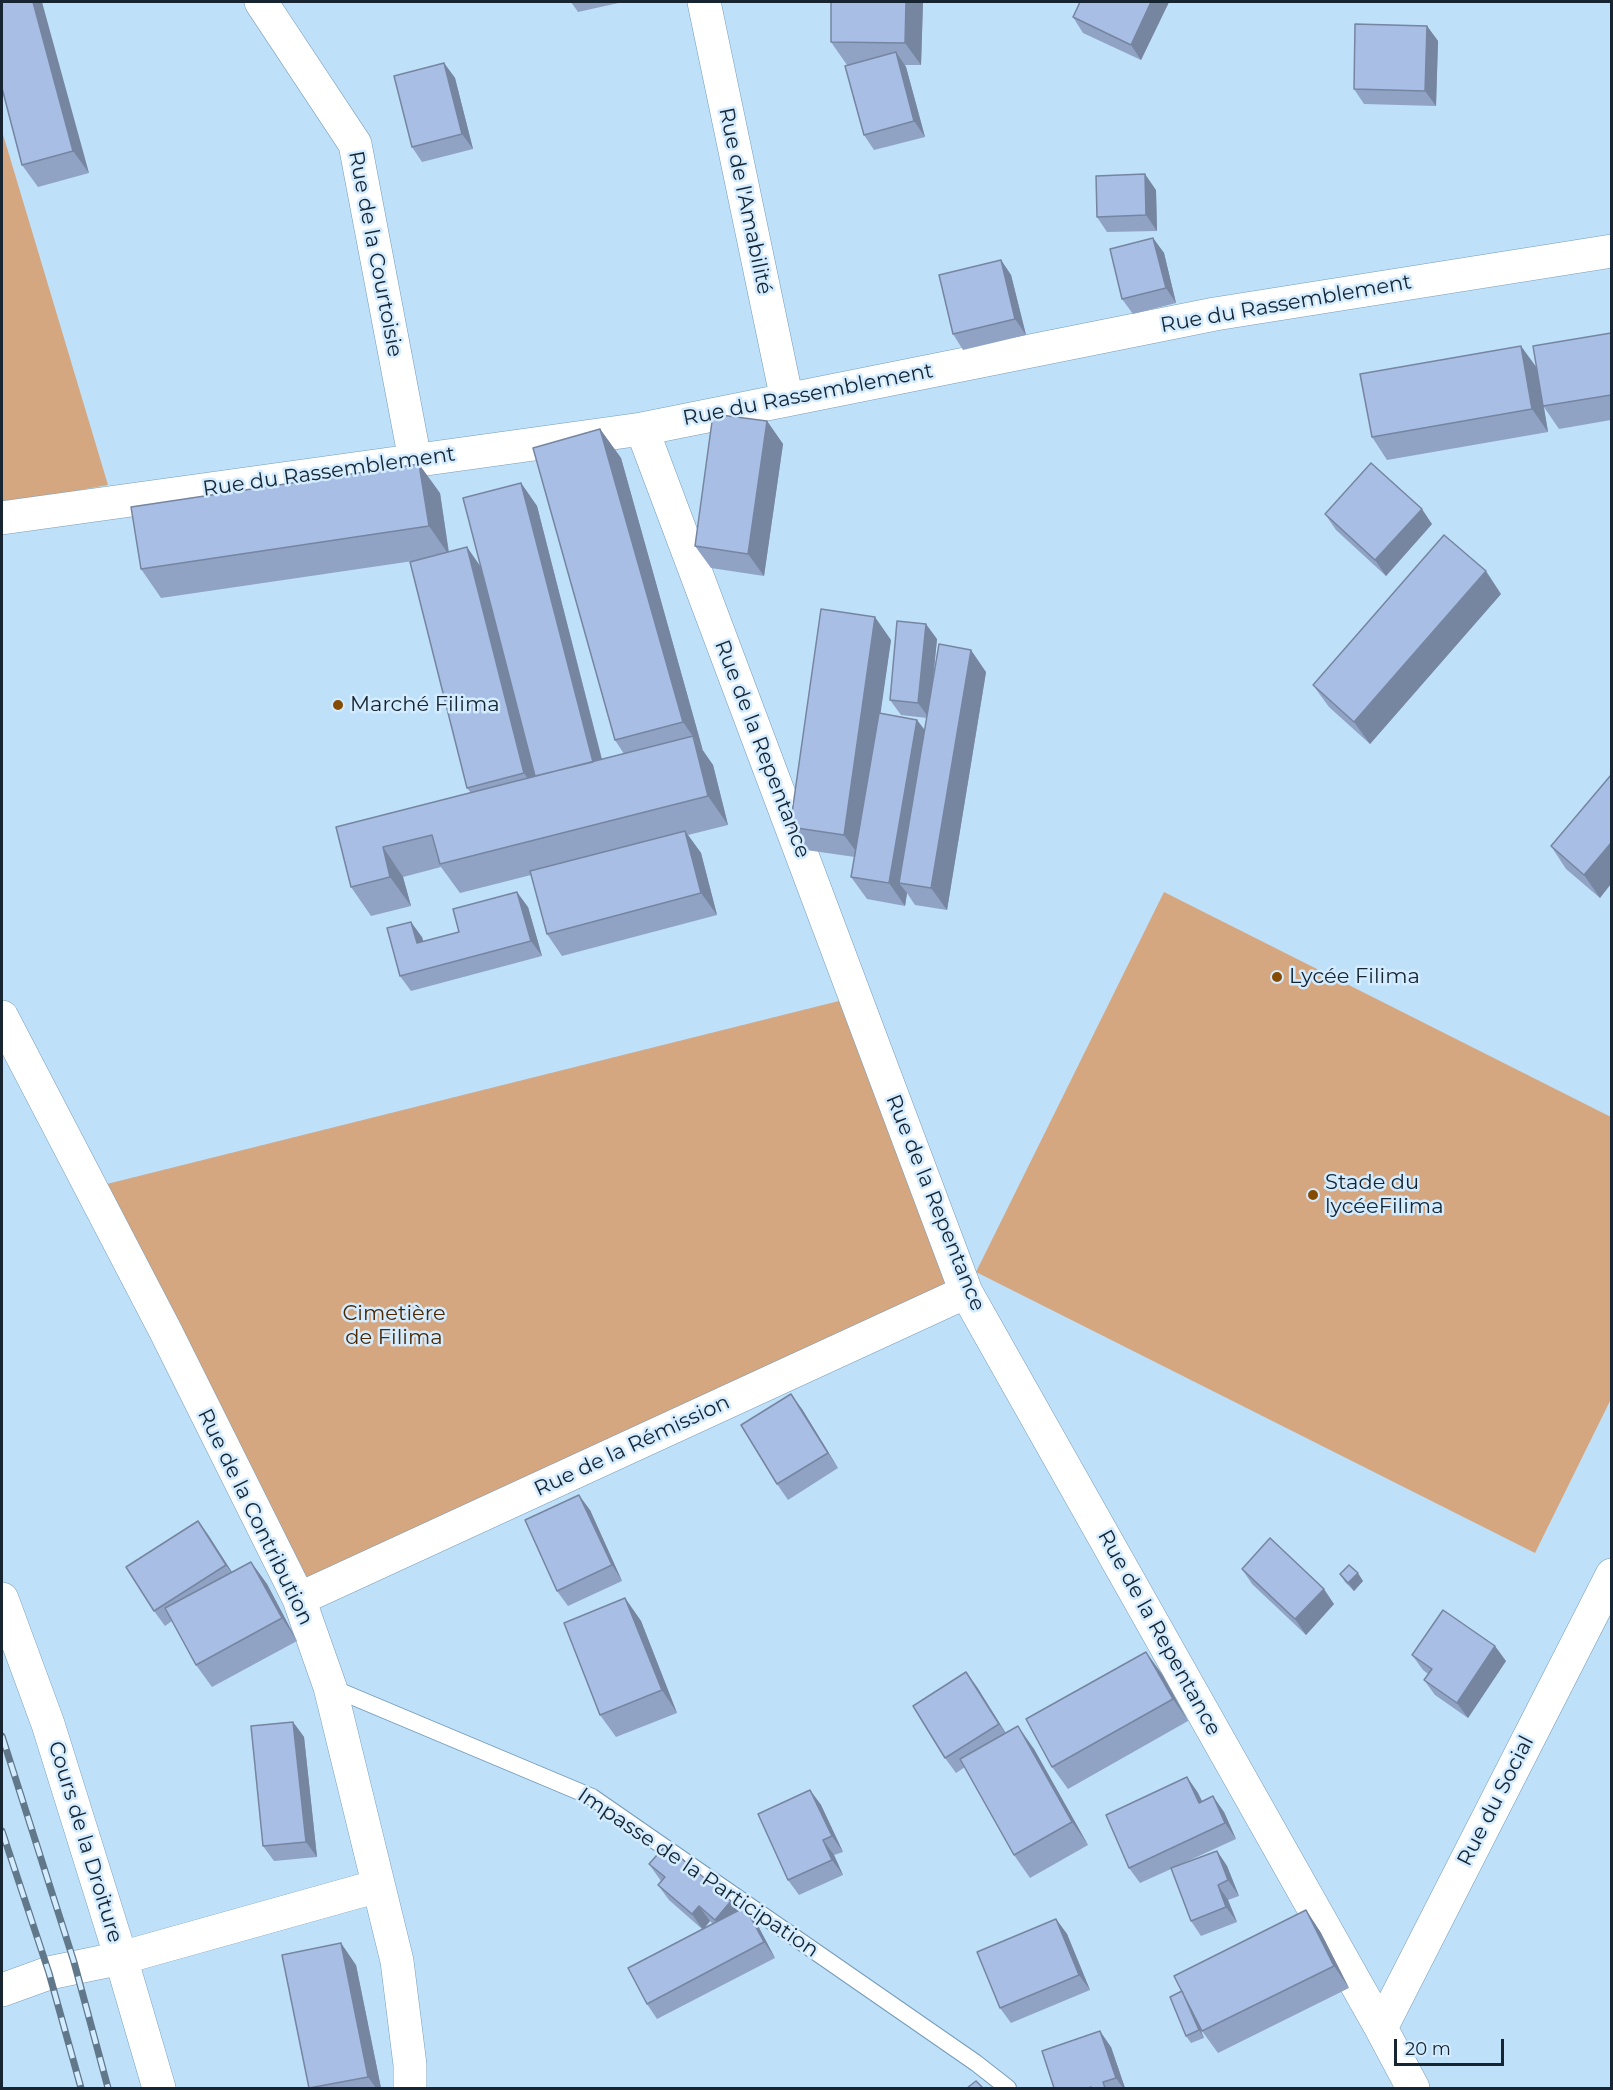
<!DOCTYPE html>
<meta charset="utf-8">
<style>
body{margin:0}
#map{position:relative;width:1613px;height:2090px;overflow:hidden;background:#bfe0f9;font-family:Montserrat,sans-serif}
canvas{display:block}
.frame{position:absolute;inset:0;border:3px solid #162531;pointer-events:none}
.scale{position:absolute;left:1394px;top:2039px;width:110px;height:27px;box-sizing:border-box;border:3px solid #162531;border-top:0;padding-left:8px;font-size:18px;line-height:21px;white-space:nowrap;color:#162531;-webkit-text-stroke:4px #d4ecff;paint-order:stroke}
</style>
<div id="map">
<canvas width="1613" height="2090"></canvas>
<div class="frame"></div>
<div class="scale">20 m</div>
</div>
<script>
const ctx = document.querySelector('canvas').getContext('2d');
ctx.lineJoin = 'round';
function fillPath(path, color) {
  ctx.fillStyle = color;
  ctx.fill(path, 'evenodd');
}
function toPath(rows) {
  const path = new Path2D();
  for (const r of rows) {
    path.moveTo(r[0], r[1]);
    for (let i = 2; i < r.length; i += 2) path.lineTo(r[i], r[i + 1]);
  }
  return path;
}
function stroke(path, color, width, dash) {
  ctx.strokeStyle = color;
  ctx.lineWidth = width;
  ctx.lineCap = dash ? 'butt' : 'round';
  ctx.setLineDash(dash || []);
  ctx.stroke(path);
}
function label(font, color, halo, rows, align = 'center') {
  ctx.font = font + ' Montserrat,sans-serif';
  ctx.lineWidth = 5;
  ctx.setLineDash([]);
  ctx.textBaseline = 'middle';
  ctx.strokeStyle = halo;
  ctx.fillStyle = color;
  for (const [text, x, y, turn = 0] of rows) {
    ctx.save();
    ctx.translate(x, y);
    ctx.rotate((+turn || 0) * Math.PI / 180);
    ctx.textAlign = isNaN(turn) ? turn : align;
    if (halo) ctx.strokeText(text, 0, 0);
    ctx.fillText(text, 0, 0);
    ctx.restore();
  }
}
const green = toPath([
 [2,131,108,485,2,504],
 [1164,892,1611,1117,1611,1399,1535,1553,976,1272],
 [855,997,966,1292,299,1599,91,1188]
]);
const service = toPath([
 [330,1687,592,1797,976,2063,1008,2088]
]);
const minor = toPath([
 [261,2,355,144,415,460],
 [704,2,787,400],
 [642,429,966,1292,1381,2028,1413,2088],
 [2,518,642,429,1215,314,1612,251],
 [2,1017,165,1330,299,1599,330,1687,397,1961,410,2065,410,2088],
 [2,1599,48,1724,121,1958,159,2088],
 [299,1599,966,1292],
 [2,1990,49,1973,121,1958,378,1886],
 [1381,2028,1612,1575]
]);
const rail = toPath([
 [2,1736,74,1962,108,2088],
 [2,1831,49,1973,81,2088]
]);
const wall = toPath([
 [2,2,89,173,38,187,22,165],
 [571,2,623,2,578,12],
 [831,2,923,2,921,65,905,65,906,67,925,137,874,150,864,135,847,65,831,42],
 [1169,2,1141,60,1083,33,1073,17],
 [1427,26,1438,41,1436,106,1364,104,1354,89],
 [444,63,455,78,473,149,422,162,412,147],
 [1156,190,1157,231,1107,232,1097,217],
 [1153,238,1164,253,1176,303,1133,314,1122,299],
 [1001,260,1011,275,1026,335,963,350,953,334],
 [1611,333,1611,420,1559,429,1544,407,1548,432,1387,460,1372,437,1536,367],
 [767,421,783,444,764,576,711,568,695,546],
 [600,429,621,458,703,751,713,765,728,825,688,835,701,853,717,915,562,956,547,934,531,875,460,893,441,867,403,877,411,906,371,916,351,887,336,827,471,793,467,788,413,561,161,598,141,569,440,493,449,552,481,567,521,483,537,506,602,759,624,754,615,740],
 [1325,514,1432,524,1386,576,1336,530],
 [1501,594,1370,744,1329,707,1313,685],
 [937,639,933,681,986,672,947,910,915,905,907,893,905,906,867,899,851,877,855,857,806,850,790,827,891,640,880,713,917,720,925,730,927,718,901,715,890,700],
 [1611,775,1600,898,1566,869,1551,846],
 [528,907,542,956,411,991,400,976,422,937,423,941,459,932],
 [802,1409,838,1468,788,1500,777,1484],
 [590,1510,622,1581,568,1606,557,1591],
 [198,1521,232,1572,251,1562,267,1584,297,1641,212,1687,196,1665,172,1621,165,1626,154,1611],
 [1242,1569,1334,1604,1306,1635,1252,1584],
 [1340,1574,1363,1581,1354,1591,1345,1582],
 [625,1598,641,1621,677,1713,616,1737,600,1715],
 [1412,1655,1506,1661,1468,1718,1435,1695,1424,1680,1428,1674,1423,1670],
 [1162,1674,1188,1721,1068,1789,1052,1767],
 [977,1687,1006,1733,1034,1749,1088,1845,1030,1878,1014,1855,965,1767,956,1773,945,1758],
 [293,1722,304,1737,317,1857,274,1861,263,1846],
 [1187,1777,1198,1793,1202,1801,1224,1812,1236,1839,1177,1866,1217,1851,1227,1866,1239,1896,1228,1900,1237,1922,1201,1936,1191,1921,1171,1869,1140,1883,1129,1868],
 [810,1790,821,1805,843,1852,834,1855,843,1875,799,1895,788,1880],
 [649,1864,738,1911,756,1922,775,1958,657,2019,647,2004,702,1929,669,1900,658,1885,661,1881],
 [710,1921,713,1924,704,1928],
 [1306,1910,1321,1933,1349,1988,1218,2053,1202,2031,1197,2021,1204,2038,1191,2043,1186,2036,1170,1997,1182,1991,1174,1976],
 [1056,1919,1067,1934,1090,1990,1011,2023,1000,2008],
 [356,1965,381,2088,309,2088],
 [1111,2047,1125,2088,1054,2088]
]);
const shadedWall = toPath([
 [33,2,42,2,89,173,73,151],
 [906,2,923,2,921,65,905,43],
 [1151,2,1169,2,1141,60,1131,45],
 [1427,26,1438,41,1436,106,1425,91],
 [896,52,906,67,925,137,914,121],
 [444,63,455,78,473,149,462,134],
 [1145,174,1156,190,1157,231,1146,215],
 [1153,238,1164,253,1176,303,1166,288],
 [1001,260,1011,275,1026,335,1015,319],
 [1521,346,1537,368,1548,432,1532,409],
 [767,421,783,444,764,576,748,554],
 [600,429,621,458,703,751,683,722],
 [419,464,440,493,449,555,429,526],
 [521,483,537,506,608,784,593,762],
 [1422,509,1432,524,1386,576,1375,560],
 [467,547,483,570,540,796,524,773],
 [1486,571,1501,594,1370,744,1354,722],
 [875,617,891,640,860,857,844,835],
 [926,624,937,639,929,718,918,703],
 [971,650,986,672,947,910,931,888],
 [917,720,933,742,899,883,907,893,905,906,889,883],
 [693,736,713,765,728,825,708,796],
 [685,831,701,853,717,915,701,893],
 [1611,843,1611,884,1600,898,1584,875],
 [383,847,403,877,411,906,390,877],
 [517,892,528,907,542,956,531,941],
 [411,922,422,937,428,958,417,943],
 [791,1394,802,1409,838,1468,828,1453],
 [579,1495,590,1510,622,1581,612,1565],
 [198,1521,209,1536,237,1580,226,1565],
 [251,1562,267,1584,297,1641,282,1618],
 [1358,1573,1363,1581,1354,1591,1348,1583],
 [1324,1589,1334,1604,1306,1635,1295,1619],
 [625,1598,641,1621,677,1713,662,1690],
 [1495,1646,1506,1661,1468,1718,1457,1703],
 [1146,1652,1162,1674,1188,1721,1173,1699],
 [966,1672,977,1687,1009,1739,999,1724],
 [293,1722,304,1737,317,1857,306,1842],
 [1018,1726,1034,1749,1088,1845,1072,1822],
 [1187,1777,1198,1793,1210,1818,1199,1803],
 [810,1790,821,1805,843,1852,832,1836],
 [1213,1796,1224,1812,1236,1839,1225,1823],
 [823,1840,834,1855,843,1875,832,1860],
 [1217,1851,1227,1866,1239,1896,1228,1880],
 [1218,1885,1228,1900,1237,1922,1226,1907],
 [731,1901,742,1917,726,1935,715,1920],
 [699,1906,710,1921,703,1930,692,1914],
 [745,1907,756,1922,775,1958,764,1942],
 [1306,1910,1321,1933,1349,1988,1334,1966],
 [1056,1919,1067,1934,1090,1990,1079,1975],
 [341,1943,356,1965,381,2088,376,2088,368,2077],
 [1183,1991,1188,1999,1204,2038,1199,2030],
 [1100,2031,1111,2047,1125,2088,1123,2088,1116,2078]
]);
const building = toPath([
 [2,2,33,2,73,151,22,165,2,88,2,2],
 [831,2,906,2,905,43,831,42,831,2],
 [1080,2,1151,2,1131,45,1073,17,1080,2],
 [1355,24,1427,26,1425,91,1354,89,1355,24],
 [896,52,914,121,864,135,845,66,896,52],
 [444,63,462,134,412,147,394,76,444,63],
 [1145,174,1146,215,1097,217,1096,176,1145,174],
 [1153,238,1166,288,1122,299,1110,249,1153,238],
 [1001,260,1015,319,953,334,939,275,1001,260],
 [1611,333,1611,395,1543,406,1533,346,1611,333],
 [1521,346,1532,409,1372,437,1360,374,1521,346],
 [713,414,767,421,748,554,695,546,713,414],
 [600,429,683,722,615,740,533,448,600,429],
 [1371,463,1422,509,1375,560,1325,514,1371,463],
 [419,464,429,526,141,569,131,507,419,464],
 [521,483,593,762,535,776,463,498,521,483],
 [1444,535,1486,571,1354,722,1313,685,1444,535],
 [467,547,524,773,467,788,410,562,467,547],
 [821,609,875,617,844,835,790,827,821,609],
 [897,621,926,624,918,703,890,700,897,621],
 [939,644,971,650,931,888,899,883,939,644],
 [879,713,917,720,889,883,851,877,879,713],
 [693,736,708,796,440,864,432,835,383,847,390,877,351,887,336,827,693,736],
 [1611,775,1611,843,1584,875,1551,846,1611,775],
 [685,831,701,893,547,934,530,871,685,831],
 [517,892,531,941,400,976,387,928,411,922,417,943,459,932,453,909,517,892],
 [791,1394,828,1453,777,1484,741,1425,791,1394],
 [579,1495,612,1565,557,1591,525,1520,579,1495],
 [198,1521,226,1565,154,1611,126,1567,198,1521],
 [1270,1538,1324,1589,1295,1619,1242,1569,1270,1538],
 [251,1562,282,1618,196,1665,165,1608,251,1562],
 [1349,1565,1358,1573,1348,1583,1340,1574,1349,1565],
 [625,1598,662,1690,600,1715,564,1623,625,1598],
 [1443,1610,1495,1646,1457,1703,1424,1680,1432,1669,1412,1655,1443,1610],
 [1146,1652,1173,1699,1052,1767,1026,1719,1146,1652],
 [966,1672,999,1724,945,1758,913,1706,966,1672],
 [293,1722,306,1842,263,1846,251,1726,293,1722],
 [1018,1726,1072,1822,1014,1855,960,1759,1018,1726],
 [1187,1777,1199,1803,1213,1796,1225,1823,1129,1868,1106,1815,1187,1777],
 [810,1790,832,1836,823,1840,832,1860,788,1880,758,1814,810,1790],
 [666,1845,731,1901,715,1920,699,1906,692,1914,658,1885,665,1877,649,1864,666,1845],
 [1217,1851,1228,1880,1218,1885,1226,1907,1191,1921,1171,1868,1217,1851],
 [745,1907,764,1942,647,2004,628,1968,745,1907],
 [1306,1910,1334,1966,1202,2031,1174,1976,1306,1910],
 [1056,1919,1079,1975,1000,2008,977,1952,1056,1919],
 [341,1943,368,2077,309,2088,282,1955,341,1943],
 [1182,1991,1199,2030,1186,2036,1170,1997,1182,1991],
 [1100,2031,1116,2078,1103,2082,1105,2088,1091,2088,1091,2087,1088,2088,1054,2088,1042,2051,1100,2031],
 [976,2081,983,2088,967,2088,976,2081]
]);
const markers = [
 [338,705,6,"#864b03"],
 [1277,977,6,"#864b03"],
 [1313,1195,6,"#864b03"]
];
const streetNames = [
 ["Rue de l'Amabilité",745,201,78],
 ["Rue de la Courtoisie",375,254,79],
 ["Rue du Rassemblement",1286,304,-10],
 ["Rue du Rassemblement",808,395,-11],
 ["Rue du Rassemblement",329,472,-8],
 ["Rue de la Repentance",762,749,69],
 ["Rue de la Repentance",935,1203,68],
 ["Rue de la Rémission",632,1446,-25],
 ["Rue de la Contribution",255,1517,64],
 ["Rue de la Repentance",1159,1633,61],
 ["Rue du Social",1496,1801,-63],
 ["Cours de la Droiture",85,1842,73],
 ["Impasse de la Participation",698,1873,34]
];
const poiNames = [
 ["Marché Filima",350,705],
 ["Lycée Filima",1289,977],
 ["Stade du",1325,1183],
 ["lycéeFilima",1325,1207]
];
const parkNames = [
 ["Cimetière",394,1314],
 ["de Filima",394,1338]
];
fillPath(green, '#d5a780');
stroke(service, '#769dba', 18);
stroke(minor, '#769dba', 34);
stroke(service, '#fff', 16);
stroke(minor, '#fff', 33);
stroke(rail, '#61788a', 7);
stroke(rail, '#d4ecff', 4.5, [14]);
fillPath(wall, '#90a3c5');
fillPath(shadedWall, '#7685a0');
fillPath(building, '#a8bee5');
stroke(building, '#7685a0', 1.5);
for (const [x, y, r, color] of markers) {
  const dot = new Path2D();
  dot.arc(x, y, r, 0, 2 * Math.PI);
  ctx.fillStyle = color;
  ctx.fill(dot);
  stroke(dot, '#d4ecff', 2);
}
label('21px', '#162531', '#d4ecff', streetNames);
label('21px', '#162531', '#d4ecff', poiNames, 'left');
label('21px', '#4d2700', '#d4ecff', parkNames);
</script>
